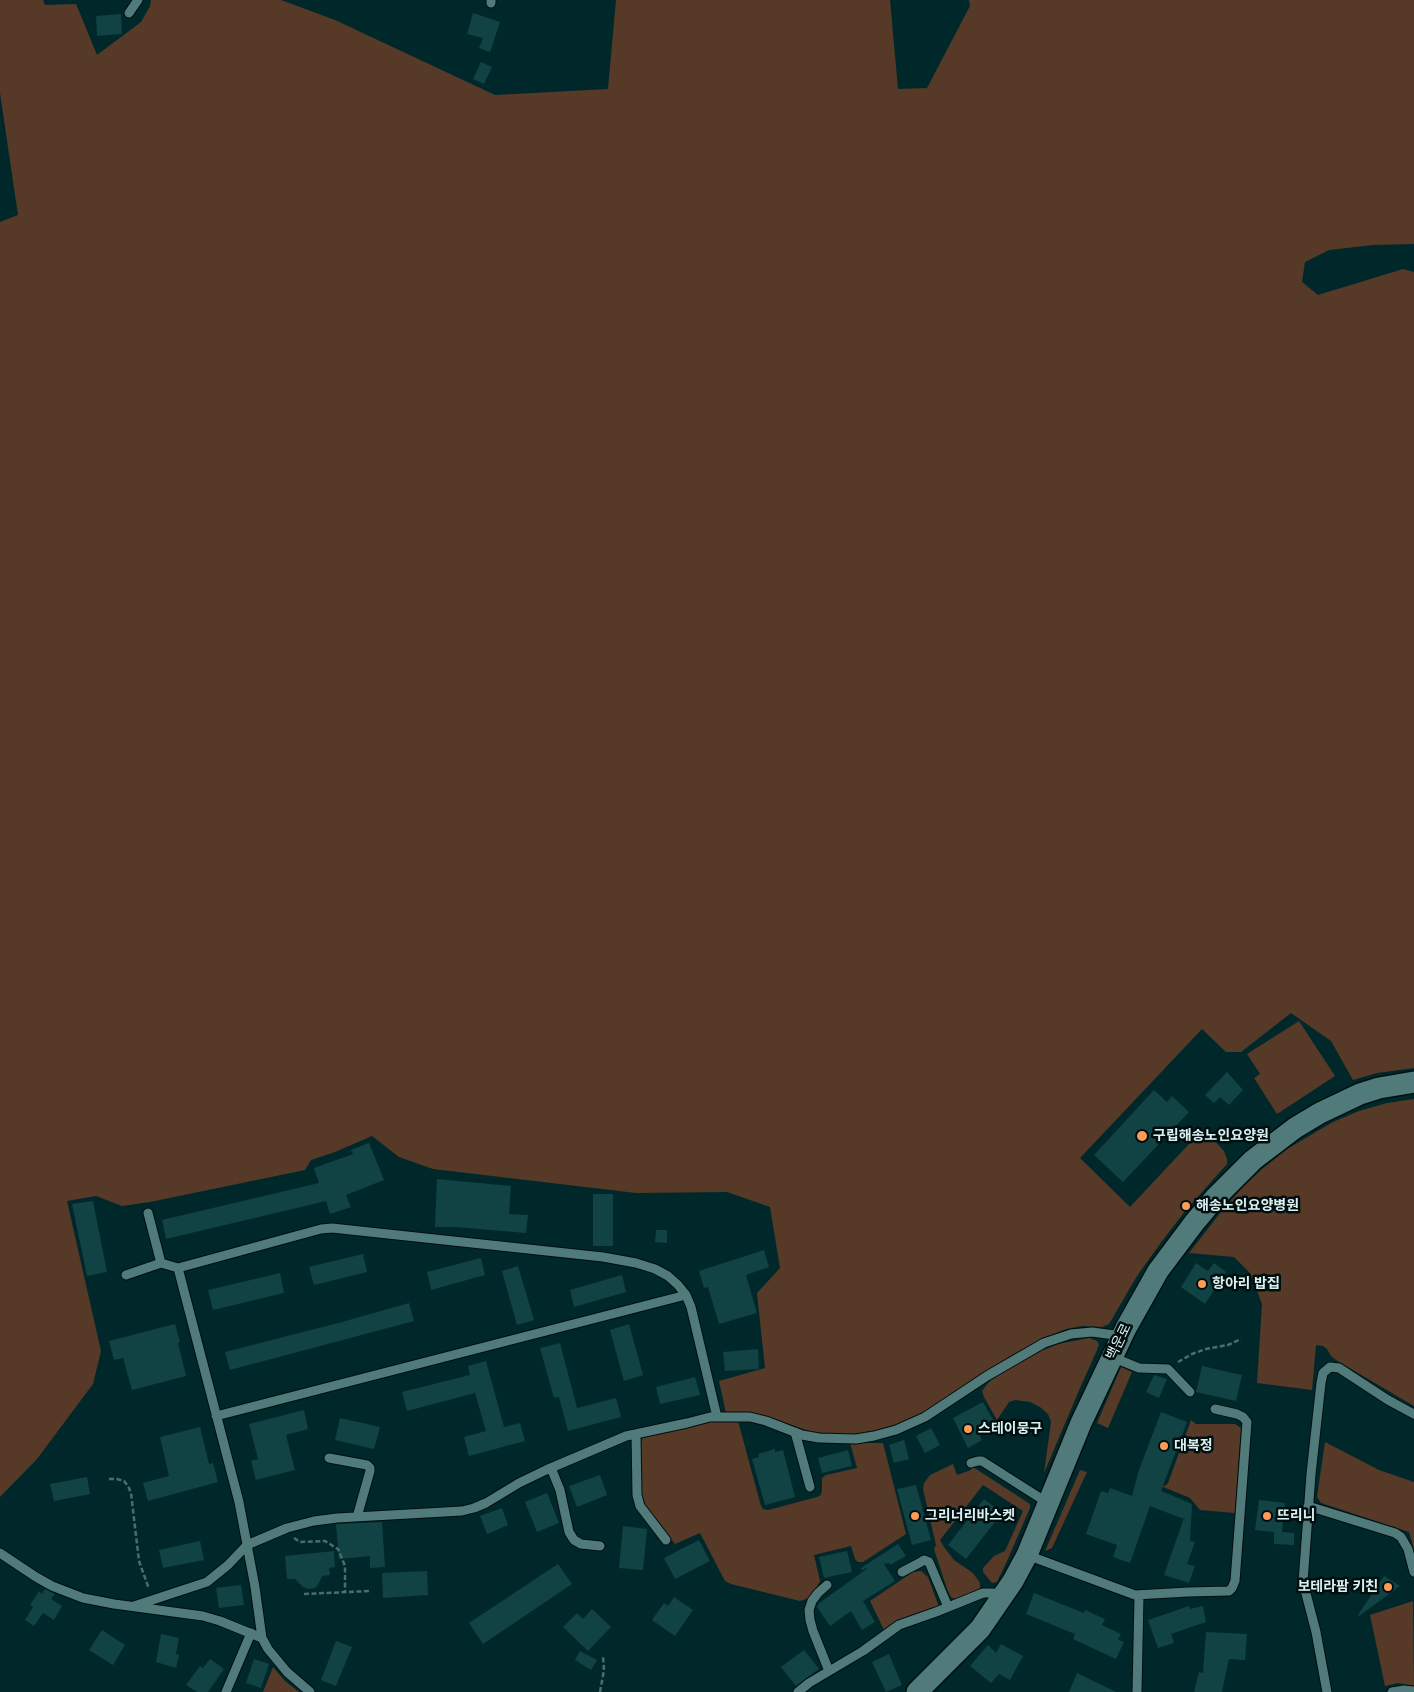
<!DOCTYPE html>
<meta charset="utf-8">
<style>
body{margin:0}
canvas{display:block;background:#00282a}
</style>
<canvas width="1414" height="1692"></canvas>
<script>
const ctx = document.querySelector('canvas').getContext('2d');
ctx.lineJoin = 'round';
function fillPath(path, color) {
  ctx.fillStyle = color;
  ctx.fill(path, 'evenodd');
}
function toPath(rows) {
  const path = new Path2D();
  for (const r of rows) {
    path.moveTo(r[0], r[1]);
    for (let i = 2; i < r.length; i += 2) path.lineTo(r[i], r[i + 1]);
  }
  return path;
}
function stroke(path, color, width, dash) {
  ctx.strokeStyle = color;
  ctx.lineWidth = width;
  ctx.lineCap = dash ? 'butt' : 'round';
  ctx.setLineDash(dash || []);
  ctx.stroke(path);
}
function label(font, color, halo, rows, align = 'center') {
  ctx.font = font + ' Merriweather,"Noto Sans KR",serif';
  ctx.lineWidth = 5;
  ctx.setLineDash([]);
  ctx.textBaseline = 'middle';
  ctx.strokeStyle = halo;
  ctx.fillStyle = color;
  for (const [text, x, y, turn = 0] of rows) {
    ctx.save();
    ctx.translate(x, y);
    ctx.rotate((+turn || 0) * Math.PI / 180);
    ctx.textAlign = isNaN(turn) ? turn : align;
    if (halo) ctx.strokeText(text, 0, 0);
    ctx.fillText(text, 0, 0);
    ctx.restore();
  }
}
const green = toPath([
 [0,0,43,0,45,5,76,4,97,55,141,22,150,6,151,0,281,0,335,20,495,95,608,89,616,0,890,0,898,89,927,88,970,6,969,0,1414,0,1414,244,1373,245,1329,250,1305,262,1302,282,1318,295,1403,269,1414,272,1414,1068,1377,1073,1353,1080,1331,1041,1291,1013,1241,1052,1226,1052,1202,1029,1080,1158,1130,1207,1203,1129,1224,1151,1227,1159,1227,1164,1186,1210,1162,1241,1137,1276,1109,1324,1102,1327,1082,1326,1066,1329,1046,1337,1012,1355,921,1414,899,1424,877,1430,855,1434,832,1434,812,1432,775,1419,756,1414,743,1412,726,1413,719,1381,765,1368,757,1293,780,1268,770,1207,727,1192,636,1193,433,1169,399,1157,372,1136,335,1152,311,1160,305,1170,150,1202,122,1206,96,1196,67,1201,101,1351,93,1384,37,1459,0,1497,0,222,18,215,0,93],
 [1299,1021,1335,1076,1277,1114,1254,1078,1260,1074,1247,1054],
 [1414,1099,1414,1406,1336,1360,1331,1356,1327,1349,1323,1346,1316,1345,1312,1390,1257,1383,1262,1304,1250,1273,1234,1257,1189,1253,1224,1208,1244,1186,1262,1169,1287,1149,1333,1122,1359,1111,1387,1103],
 [1089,1338,1097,1341,1099,1344,1097,1350,1080,1388,1044,1473,1051,1422,1048,1414,1040,1407,1030,1402,1015,1400,1009,1402,997,1420,984,1397,982,1391,988,1383,1000,1373,1041,1351,1058,1344],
 [1121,1367,1132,1372,1108,1428,1097,1423],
 [718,1420,738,1421,761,1506,763,1509,768,1510,817,1497,821,1495,822,1490,822,1478,826,1475,857,1468,850,1443,883,1443,906,1534,863,1562,858,1562,855,1559,851,1546,814,1555,820,1581,814,1592,809,1598,800,1601,731,1584,725,1581,700,1533,675,1544,648,1510,642,1496,640,1443,644,1436],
 [1191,1420,1196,1424,1235,1424,1241,1428,1235,1513,1200,1510,1190,1498,1161,1486,1165,1486,1168,1483],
 [1325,1442,1379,1470,1414,1482,1414,1549,1409,1532,1321,1503,1317,1497],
 [953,1464,957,1475,971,1470,970,1465,1030,1504,1030,1508,1007,1561,997,1582,992,1583,983,1572,983,1568,994,1556,1005,1551,1023,1511,983,1485,940,1540,944,1547,954,1560,973,1573,980,1583,980,1587,978,1591,955,1599,951,1597,947,1589,934,1549,936,1545,923,1489,924,1483,930,1475],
 [1080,1470,1087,1472,1052,1548,1045,1551],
 [921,1571,928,1577,939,1607,884,1630,870,1601,913,1572],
 [1413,1601,1414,1686,1398,1683,1385,1686,1370,1615],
 [273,1667,285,1681,299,1692,263,1692]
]);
const building = toPath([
 [473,13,500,22,490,52,479,48,483,38,467,34],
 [121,14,122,34,97,36,96,16],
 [481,62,492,67,484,84,473,79],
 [1227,1072,1243,1090,1229,1105,1220,1097,1214,1103,1205,1095],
 [1154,1090,1167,1102,1172,1096,1189,1112,1123,1182,1094,1155],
 [369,1143,384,1180,346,1195,351,1207,330,1214,326,1201,166,1239,162,1220,319,1183,314,1168,353,1154,351,1150],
 [437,1179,511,1186,509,1214,528,1215,526,1233,456,1227,435,1227],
 [593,1194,613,1194,613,1246,593,1246],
 [93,1201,107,1272,87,1276,72,1204],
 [656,1230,667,1230,667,1243,655,1242],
 [764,1250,769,1267,746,1275,757,1313,719,1324,708,1287,704,1288,699,1271],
 [363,1254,367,1272,314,1285,309,1267],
 [481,1258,485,1275,431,1290,427,1272],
 [1196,1263,1208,1271,1214,1263,1226,1272,1205,1304,1181,1287],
 [518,1266,534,1320,517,1325,502,1271],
 [280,1273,284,1293,213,1310,208,1290],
 [622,1275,626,1292,574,1307,570,1290],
 [409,1303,414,1321,230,1370,225,1352,342,1322],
 [175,1324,180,1342,178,1343,186,1376,132,1390,123,1358,114,1360,109,1341],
 [629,1324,643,1375,624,1381,610,1330],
 [560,1343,577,1408,616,1398,621,1417,568,1431,559,1397,554,1398,540,1348],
 [758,1349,759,1369,725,1371,723,1352],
 [486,1361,504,1427,520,1423,525,1441,469,1456,464,1437,486,1431,475,1393,407,1411,402,1392,470,1375,468,1366],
 [1202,1366,1242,1375,1236,1401,1196,1392],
 [1154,1375,1167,1379,1159,1398,1146,1392],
 [695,1377,700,1395,660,1404,656,1387],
 [983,1402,993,1420,976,1429,982,1440,968,1448,953,1418],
 [304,1410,308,1429,286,1435,295,1470,256,1480,251,1461,258,1459,249,1424],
 [1161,1412,1187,1422,1161,1491,1192,1504,1190,1541,1195,1542,1187,1564,1195,1566,1189,1583,1164,1575,1185,1515,1184,1519,1150,1506,1130,1563,1113,1557,1117,1545,1086,1534,1101,1491,1108,1493,1110,1488,1132,1496,1139,1470],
 [340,1418,380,1427,374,1449,335,1440],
 [200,1427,209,1464,213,1463,218,1482,148,1501,143,1483,169,1476,160,1437],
 [931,1428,940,1445,925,1453,916,1436],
 [904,1440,909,1459,894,1463,889,1445],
 [775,1449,775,1452,783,1450,795,1497,765,1505,752,1459,759,1457,758,1454],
 [848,1450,852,1466,822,1473,818,1458],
 [600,1475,607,1495,577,1507,569,1486],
 [87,1477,90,1494,54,1501,50,1484],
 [916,1485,931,1540,912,1545,897,1489],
 [547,1493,559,1523,537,1532,525,1502],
 [984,1499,1002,1513,966,1559,948,1545],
 [1259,1500,1285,1503,1282,1532,1294,1533,1294,1545,1274,1544,1274,1532,1255,1530],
 [502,1508,508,1525,487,1534,480,1516],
 [382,1522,385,1567,370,1568,370,1556,339,1559,336,1524],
 [623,1526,647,1529,643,1570,619,1568],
 [699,1540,710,1561,675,1579,664,1558],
 [200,1541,204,1560,163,1568,159,1550],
 [898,1544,906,1556,890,1565,889,1563,884,1564,895,1581,863,1601,875,1622,862,1630,851,1611,830,1626,817,1607,818,1604,868,1568,861,1570,861,1568],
 [334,1551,335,1567,329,1568,330,1575,322,1576,318,1585,315,1588,309,1589,303,1587,295,1579,287,1579,285,1556],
 [847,1551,852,1572,824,1578,819,1557],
 [558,1564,572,1584,483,1644,469,1623],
 [427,1571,428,1595,383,1598,382,1573],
 [1384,1576,1400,1586,1359,1616,1358,1615],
 [241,1585,244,1605,219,1608,216,1588],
 [45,1589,55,1594,51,1599,62,1606,54,1620,43,1613,34,1626,25,1620,33,1607,30,1605,39,1591,42,1594],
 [1034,1593,1084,1613,1085,1610,1105,1619,1102,1625,1121,1634,1118,1640,1124,1642,1116,1659,1073,1639,1075,1634,1026,1614],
 [674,1597,693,1610,675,1636,652,1620,664,1603,668,1606],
 [1189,1606,1190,1609,1203,1606,1206,1622,1171,1634,1174,1643,1158,1648,1148,1620],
 [592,1609,611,1627,588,1651,563,1627,577,1613,583,1619],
 [102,1630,125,1645,113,1665,89,1650],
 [1206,1632,1247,1634,1245,1660,1229,1659,1222,1692,1194,1692,1199,1672,1203,1673],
 [161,1634,179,1638,176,1654,179,1655,176,1668,156,1662],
 [336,1641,352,1647,336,1686,321,1680],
 [1001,1644,1023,1656,1010,1680,999,1674,991,1683,970,1666,988,1645,996,1653],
 [804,1650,819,1669,796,1686,781,1667],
 [580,1651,597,1660,591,1670,575,1660],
 [889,1654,902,1685,886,1692,872,1662],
 [210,1659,224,1669,208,1692,197,1692,186,1685,200,1666,203,1668],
 [254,1659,269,1664,261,1688,246,1683],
 [1077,1673,1116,1692,1069,1692]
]);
const path = toPath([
 [1178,1362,1192,1354,1206,1349,1228,1345,1241,1339],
 [109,1479,117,1479,124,1481,128,1486,131,1493,139,1561,149,1589],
 [294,1538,300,1542,325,1541,338,1549,345,1566,345,1593],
 [304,1594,370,1591],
 [600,1692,604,1670,603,1656]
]);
const service = toPath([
 [491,3,491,0],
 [129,13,138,0],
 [148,1213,161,1263],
 [178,1268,239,1502,255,1587,262,1638,268,1649,287,1672,310,1692],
 [126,1275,161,1263,178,1268,321,1229,332,1228,603,1257,636,1263,655,1269,668,1276,678,1285,686,1295,691,1307,717,1417],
 [1112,1357,1139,1368,1168,1369,1190,1392],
 [216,1416,686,1295],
 [795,1432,810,1487],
 [636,1434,637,1495,640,1506,666,1540],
 [329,1458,367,1465,370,1468,370,1471,357,1517],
 [971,1463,978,1461,982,1461,1048,1503],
 [551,1468,560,1490,569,1532,574,1540,581,1544,600,1546],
 [1308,1506,1395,1533,1401,1537,1408,1549,1414,1572],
 [0,1553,36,1577,52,1586,83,1598,114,1604,203,1616,220,1621,262,1638],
 [1027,1555,1135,1595,1188,1592,1229,1591,1232,1588,1235,1581,1247,1422,1243,1417,1237,1414,1215,1409],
 [902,1572,921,1562,924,1560,929,1562,948,1607],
 [827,1585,818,1593,812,1601,809,1610,810,1620,813,1631,829,1671],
 [134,1606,207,1582,228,1565,247,1545,287,1528,314,1521,337,1518,462,1511,474,1508,486,1503,519,1483,546,1470,626,1436,687,1423,710,1417,750,1417,766,1421,802,1435,819,1438,856,1439,874,1436,896,1430,925,1417,987,1376,1044,1343,1071,1334,1092,1332,1122,1336],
 [226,1692,251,1633],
 [798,1692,809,1683,863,1651,899,1625,936,1612,983,1593,993,1593,1002,1598],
 [1137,1692,1139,1596],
 [1327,1692,1316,1632,1303,1582,1311,1474,1321,1383,1323,1373,1330,1367,1339,1368,1388,1400,1414,1414],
 [1392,1692,1404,1690,1414,1691]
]);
const tertiary = toPath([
 [917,1692,980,1629,1013,1581,1027,1555,1081,1423,1126,1328,1158,1271,1194,1223,1215,1198,1253,1160,1295,1128,1320,1113,1360,1094,1379,1088,1414,1082]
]);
const markers = [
 [1142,1136,6,"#fe9c57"],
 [1186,1206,5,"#fe9c57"],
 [1202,1284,5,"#fe9c57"],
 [968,1429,5,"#fe9c57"],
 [1164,1446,5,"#fe9c57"],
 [915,1516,5,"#fe9c57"],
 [1267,1516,5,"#fe9c57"],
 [1388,1587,5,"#fe9c57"]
];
const poiNames = [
 ["구립해송노인요양원",1153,1136],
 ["해송노인요양병원",1196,1206],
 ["항아리 밥집",1212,1284],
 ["스테이뭉구",978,1429],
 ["대복정",1174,1446],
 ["그리너리바스켓",925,1516],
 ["뜨리니",1277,1516],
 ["보테라팜 키친",1378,1587,"right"]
];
const streetNames = [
 ["백운로",1119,1342,-64]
];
fillPath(green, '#563926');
fillPath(building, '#114244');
stroke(service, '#000f10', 11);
stroke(tertiary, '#000f10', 24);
stroke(path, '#4b6d6e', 2.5, [5, 2.5]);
stroke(service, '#517a7b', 9);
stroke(tertiary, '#517a7b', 21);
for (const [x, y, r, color] of markers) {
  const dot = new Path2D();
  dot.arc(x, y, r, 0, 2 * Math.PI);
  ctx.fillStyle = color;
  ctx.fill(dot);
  stroke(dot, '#010e0f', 2);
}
label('bold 14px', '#dbf1f1', '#010e0f', poiNames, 'left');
label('14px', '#dbf1f1', '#010e0f', streetNames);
</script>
